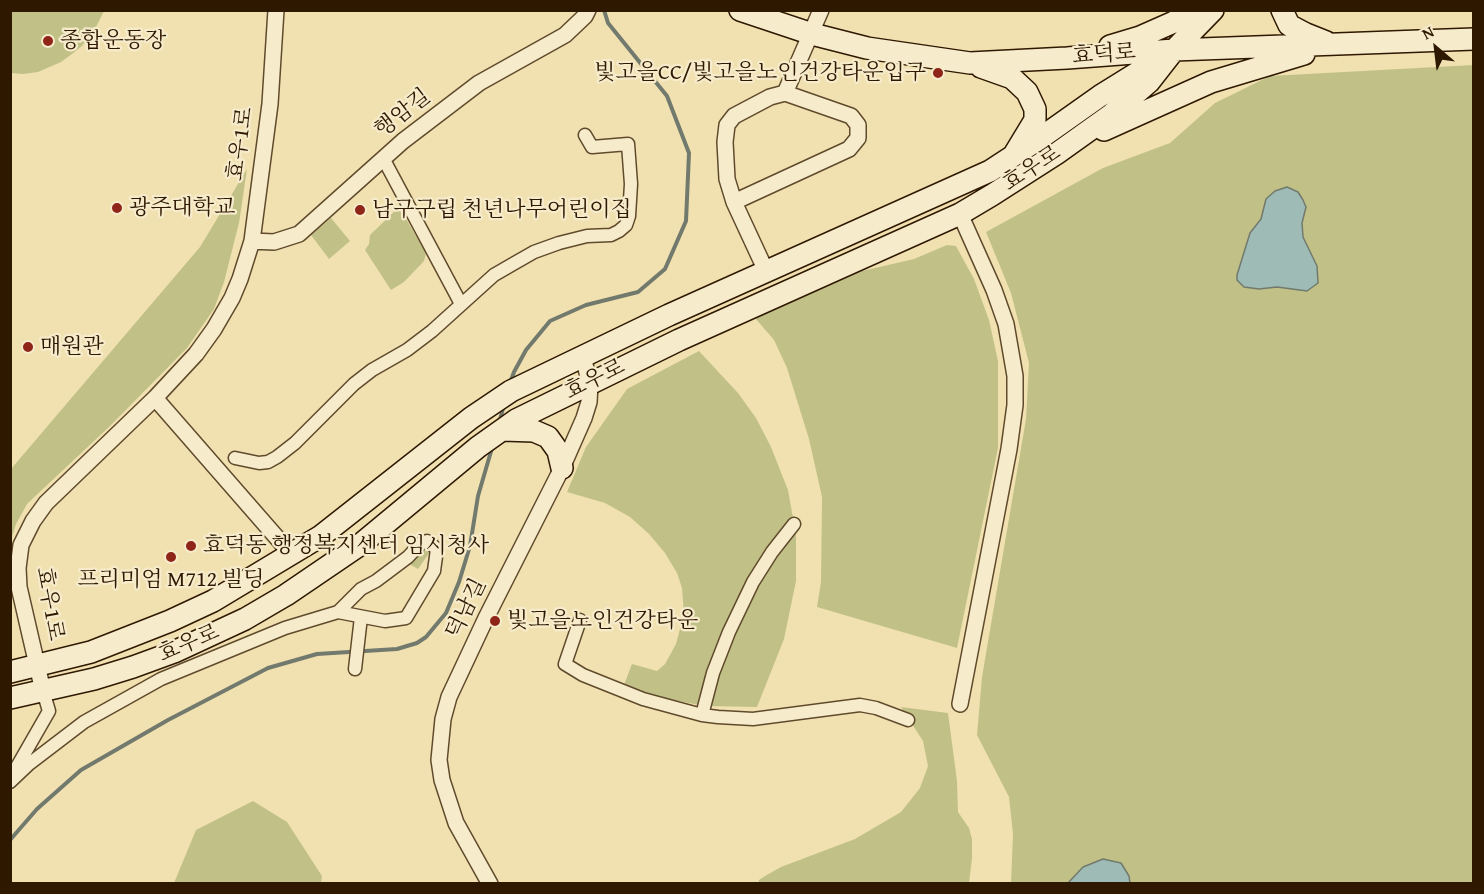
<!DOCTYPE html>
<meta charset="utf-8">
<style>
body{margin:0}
#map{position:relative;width:1484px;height:894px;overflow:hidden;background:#f1e1b1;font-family:"Gentium Book Plus",serif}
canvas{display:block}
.frame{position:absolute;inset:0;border:12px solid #2f1800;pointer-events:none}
.north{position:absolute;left:1406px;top:18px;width:60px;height:60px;-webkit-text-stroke:4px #f6eccc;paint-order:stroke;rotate:332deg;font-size:16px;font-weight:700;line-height:24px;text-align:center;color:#2f1800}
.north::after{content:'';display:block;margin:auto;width:21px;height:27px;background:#2f1800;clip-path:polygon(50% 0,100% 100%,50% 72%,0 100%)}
</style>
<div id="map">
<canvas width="1484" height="894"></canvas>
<div class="frame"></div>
<div class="north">N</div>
</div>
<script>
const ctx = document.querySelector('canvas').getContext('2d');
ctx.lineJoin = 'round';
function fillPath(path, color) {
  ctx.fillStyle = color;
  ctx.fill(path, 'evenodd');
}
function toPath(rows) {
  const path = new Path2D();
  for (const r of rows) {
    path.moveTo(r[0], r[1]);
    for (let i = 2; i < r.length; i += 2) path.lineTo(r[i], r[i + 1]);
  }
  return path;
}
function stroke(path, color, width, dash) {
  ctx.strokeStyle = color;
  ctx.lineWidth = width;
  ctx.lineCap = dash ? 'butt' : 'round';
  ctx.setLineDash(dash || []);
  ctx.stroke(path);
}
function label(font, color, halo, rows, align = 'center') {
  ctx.font = font + ' "Gentium Book Plus","Noto Serif KR",serif';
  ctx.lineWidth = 4.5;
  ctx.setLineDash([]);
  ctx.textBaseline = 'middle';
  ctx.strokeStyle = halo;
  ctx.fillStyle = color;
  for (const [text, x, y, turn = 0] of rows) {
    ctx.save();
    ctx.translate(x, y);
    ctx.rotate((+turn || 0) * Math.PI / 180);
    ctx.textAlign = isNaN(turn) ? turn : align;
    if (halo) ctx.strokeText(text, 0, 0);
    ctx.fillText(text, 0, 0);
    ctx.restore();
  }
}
const green = toPath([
 [10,11,11,10,104,11,95,29,82,46,72,54,61,62,38,72,23,74,11,73],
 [1473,65,1473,883,1011,883,1013,834,1009,797,977,735,982,677,1026,419,1029,363,1011,293,986,232,1103,168,1170,143,1215,103,1270,76],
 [247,169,239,223,224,282,214,309,187,348,110,426,27,504,16,524,11,540,11,469,200,247],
 [399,207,426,253,424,261,404,282,391,290,365,250,369,244,370,235],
 [331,218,350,241,329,259,311,235],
 [947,245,956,246,974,279,989,320,998,361,998,448,957,648,817,607,821,582,822,497,809,439,787,368,774,340,755,318,862,271,914,259],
 [699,351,738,393,756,418,771,447,788,490,796,535,796,581,784,639,757,707,704,706,659,697,624,685,632,664,657,671,665,664,676,644,684,614,682,588,677,573,665,553,649,534,630,517,605,503,567,492,586,447,627,389],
 [424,547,432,549,418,569,409,564],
 [901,707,948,713,957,781,958,812,969,828,972,839,972,859,969,883,758,884,759,880,765,876,781,867,855,839,901,812,920,788,928,766,923,741],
 [253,801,287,822,322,876,321,883,174,883,196,830]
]);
const water = toPath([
 [1287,187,1298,192,1303,200,1306,207,1302,223,1303,237,1317,266,1318,283,1307,291,1277,287,1259,289,1244,287,1237,280,1237,275,1250,233,1261,219,1266,199,1275,191,1287,187],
 [1103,859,1121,863,1129,876,1130,883,1068,883,1083,867,1103,859]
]);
const stream = toPath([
 [510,383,514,372,526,350,550,321,586,305,638,292,665,269,686,221,689,153,667,96,608,23,604,10],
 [499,423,504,405],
 [10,840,37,809,81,770,168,720,268,668,317,654,397,649,417,643,426,637,446,613,459,582,470,546,478,496,492,448]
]);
const pedestrian = toPath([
 [383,158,461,304],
 [235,458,259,463,268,462,277,457,295,443,354,384,372,370,407,350,432,331,494,275,513,264,534,252,559,243,587,236,611,235,619,231,626,225,629,216,631,184,628,144,592,147,585,135],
 [580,620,565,664,583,675,643,699,702,715,718,717,753,719,860,705,876,708,908,720],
 [355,669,361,617],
 [702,715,713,673,729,632,753,582,772,552,794,524],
 [14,772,49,711,43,691],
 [10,782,29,764,84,722,161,679,285,628,338,612,385,621,406,618,434,571,437,549,427,541,420,544,408,557,376,581,361,589,338,612]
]);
const minor = toPath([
 [785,93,851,116,858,125,858,138,849,149,734,202,727,179,725,142,727,125,734,116,770,97,785,93],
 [785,93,821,10],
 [734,202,766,271],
 [960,214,994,290,1006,324,1015,376,1015,405,1009,449,960,704],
 [252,241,274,242,299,234,403,141,479,83,565,35,585,16,588,10],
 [155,398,292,555],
 [43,691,19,587,18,568,21,545,33,521,46,503,155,398,196,354,214,329,232,298,240,279,252,241,270,104,276,10],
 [490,884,456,823,442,780,439,760,443,719,449,697,486,618,562,468,584,418,589,402,590,384,583,357]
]);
const secondary = toPath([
 [740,10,812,34,867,48,970,63,1067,58,1174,50,1474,39],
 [1282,10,1289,25,1306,34,1326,42],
 [1110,46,1140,37,1174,22,1191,10],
 [981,67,1012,78,1027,92,1035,109,1035,120,1015,153],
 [1104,130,1211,82,1304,54],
 [503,430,534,431,548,437,558,451,562,468],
 [10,672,91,652,170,621,213,601,321,536,471,418,511,391,669,315,990,171,1042,137,1100,96,1158,60],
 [10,698,94,679,133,667,174,652,245,619,286,595,361,544,478,447,516,420,679,340,960,214,992,195,1056,154,1112,114,1149,82,1174,50,1213,10]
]);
const markers = [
 [48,41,6,"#8f2418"],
 [938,73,6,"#8f2418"],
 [117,208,6,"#8f2418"],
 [360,210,6,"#8f2418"],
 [28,347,6,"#8f2418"],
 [191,546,6,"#8f2418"],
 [171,557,6,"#8f2418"],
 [495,621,6,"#8f2418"]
];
const poiNames = [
 ["종합운동장",60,41],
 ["빛고을CC/빛고을노인건강타운입구",926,73,"right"],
 ["광주대학교",129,208],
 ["남구구립 천년나무어린이집",372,210],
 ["매원관",40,347],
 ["효덕동 행정복지센터 임시청사",203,546],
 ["프리미엄 M712 빌딩",171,580,"center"],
 ["빛고을노인건강타운",507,621]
];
const streetNames = [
 ["효덕로",1104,55,-4],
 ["행암길",403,114,-38],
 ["효우1로",241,144,-82],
 ["효우로",1032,169,-33],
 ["효우로",595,380,-26],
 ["효우1로",49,604,80],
 ["덕남길",467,609,-64],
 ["효우로",189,644,-23]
];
fillPath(green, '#c1c187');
fillPath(water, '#9ebbb6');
stroke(water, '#727a6d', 1.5);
stroke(stream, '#727a6d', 4);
stroke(pedestrian, '#604a2c', 15);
stroke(minor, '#604a2c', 18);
stroke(secondary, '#2f1800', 24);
stroke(pedestrian, '#f6eccc', 12);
stroke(minor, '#f6eccc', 15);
stroke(secondary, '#f6eccc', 21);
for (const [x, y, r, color] of markers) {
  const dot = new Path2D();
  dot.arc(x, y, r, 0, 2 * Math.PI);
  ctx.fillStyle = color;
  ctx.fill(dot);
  stroke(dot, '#f6eccc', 2);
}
label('22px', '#2f1800', '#f6eccc', poiNames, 'left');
label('22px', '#2f1800', '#f6eccc', streetNames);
</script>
